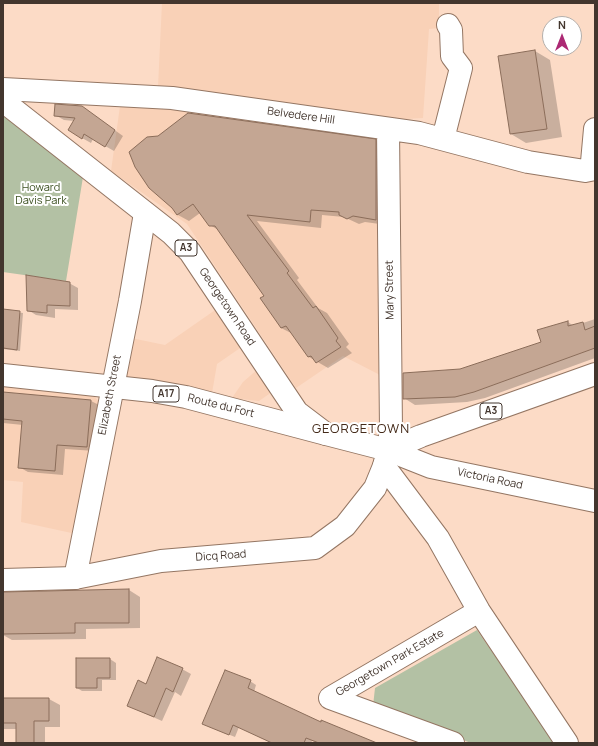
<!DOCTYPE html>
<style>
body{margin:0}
#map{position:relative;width:598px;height:746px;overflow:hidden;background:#fcdbc6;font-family:Manrope,sans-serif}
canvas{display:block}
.frame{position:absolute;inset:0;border:4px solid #43362e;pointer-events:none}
.north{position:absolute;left:542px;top:16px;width:40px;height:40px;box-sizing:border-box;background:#fff;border:1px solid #b4afab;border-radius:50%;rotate:0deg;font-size:11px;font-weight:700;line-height:16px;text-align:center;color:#43362e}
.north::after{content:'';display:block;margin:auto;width:14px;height:18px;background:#ac2974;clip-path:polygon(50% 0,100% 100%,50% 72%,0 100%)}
</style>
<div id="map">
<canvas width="598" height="746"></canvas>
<div class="frame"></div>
<div class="north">N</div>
</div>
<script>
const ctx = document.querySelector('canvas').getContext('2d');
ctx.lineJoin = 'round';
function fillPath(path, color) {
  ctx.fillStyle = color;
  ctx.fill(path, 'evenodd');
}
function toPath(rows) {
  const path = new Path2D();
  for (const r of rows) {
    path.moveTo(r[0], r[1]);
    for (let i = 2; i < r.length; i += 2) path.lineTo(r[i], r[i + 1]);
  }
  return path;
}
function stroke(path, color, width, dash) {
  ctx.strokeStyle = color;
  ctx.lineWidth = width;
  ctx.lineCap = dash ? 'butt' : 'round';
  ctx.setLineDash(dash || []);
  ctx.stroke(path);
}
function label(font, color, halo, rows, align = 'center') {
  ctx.font = font + ' Manrope,sans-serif';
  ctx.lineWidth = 4;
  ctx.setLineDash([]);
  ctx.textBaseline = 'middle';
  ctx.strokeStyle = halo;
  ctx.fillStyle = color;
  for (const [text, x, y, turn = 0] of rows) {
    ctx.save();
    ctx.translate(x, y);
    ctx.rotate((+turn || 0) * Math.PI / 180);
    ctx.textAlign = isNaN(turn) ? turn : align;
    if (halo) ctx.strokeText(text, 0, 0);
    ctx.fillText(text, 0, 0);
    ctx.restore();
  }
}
const built = toPath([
 [162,3,439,3,439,28,429,29,423,118,389,120,158,87],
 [120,106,189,108,383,136,382,376,343,356,296,388,187,224,111,171],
 [218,308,243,346,217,364,212,393,121,378,131,338,165,345],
 [258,369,272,392,259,401,232,398,243,382],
 [3,387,93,394,101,405,76,534,21,522,23,482,3,480]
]);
const green = toPath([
 [3,116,83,177,66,281,3,272],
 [477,630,555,743,471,743,373,706,375,688]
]);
const shadow = toPath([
 [535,51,550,60,562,137,526,143,511,134],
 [82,107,123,136,114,151,93,139,91,143,82,138,74,121,64,120,55,115],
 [375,140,386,147,387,225,365,222,359,224,344,217,322,215,321,228,257,221,299,278,297,280,318,308,327,313,349,344,346,347,352,353,328,368,309,357,293,334,281,328,265,297,220,231,210,225,200,213,189,221,178,215,173,207],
 [69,283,78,288,78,310,55,309,55,318,36,315,28,310],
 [3,310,23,313,20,351,3,349],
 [595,319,595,358,485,398,467,402,415,405,404,398,460,370,542,343,568,322,574,326],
 [3,393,91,401,99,405,95,451,65,449,63,475,28,472,19,467,23,425,3,423],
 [129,590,140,597,140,628,86,629,86,639,12,640,3,635,3,593],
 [77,659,110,659,116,663,116,680,102,680,102,691,82,691,77,688],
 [182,669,191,674,181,696,175,692,162,721,137,710,147,685],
 [250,681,256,685,254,692,321,723,322,721,377,743,318,743,312,741,311,743,272,743,239,727,235,737,210,727],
 [3,699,49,699,60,705,60,727,45,727,45,743,17,743,17,729,3,729]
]);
const building = toPath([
 [535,50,547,129,510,134,498,56,535,50],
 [55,104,82,106,115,130,105,147,84,134,82,139,68,130,75,118,54,116,55,104],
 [188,113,376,139,376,220,353,216,347,219,339,215,339,212,311,210,310,222,247,215,289,271,287,273,313,308,316,306,338,338,336,341,341,347,316,363,311,356,308,357,286,326,281,328,260,298,264,296,215,226,209,226,193,204,177,215,172,208,149,188,135,167,129,152,147,137,158,136,188,113],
 [26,275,70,282,70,306,47,305,47,313,27,311,26,275],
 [3,309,20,311,17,350,3,348,3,309],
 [568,321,568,326,583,322,585,330,595,326,595,348,474,392,455,397,403,399,403,373,460,369,541,342,537,330,568,321],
 [3,392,91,400,87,447,57,445,55,471,18,468,22,421,3,419,3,392],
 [129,589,129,623,75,623,75,633,3,634,3,592,129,589],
 [157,657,183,668,173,692,166,688,154,717,127,706,138,680,146,684,157,657],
 [76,658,110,658,110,678,97,678,97,688,76,688,76,658],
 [225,670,251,680,248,688,321,722,321,720,377,743,319,743,306,738,304,743,272,743,233,725,229,735,202,724,225,670],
 [3,698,49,698,49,721,34,721,34,743,16,743,16,723,3,723,3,698]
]);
const minor = toPath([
 [3,89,172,98,419,133,528,162,585,171,595,169],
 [443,139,461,68,452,56,451,30,448,25],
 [593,169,592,162,595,129],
 [388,450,391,430,388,129],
 [384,466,438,538,479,611,567,743],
 [75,578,130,301,145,213],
 [453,743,330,698,479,611]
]);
const major = toPath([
 [3,101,171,233,190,252,297,412,326,434,388,450,431,467,595,501],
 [388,450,421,436,595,374],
 [3,580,75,578,161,561,315,548,345,526,375,488,384,466,388,450]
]);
const highway = toPath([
 [3,375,152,391,186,397,326,434]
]);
const shields = [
 [186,248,22],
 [166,394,26],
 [491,411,22]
];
const shieldNames = [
 ["A3",186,248],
 ["A17",166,394],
 ["A3",491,411]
];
const streetNames = [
 ["Belvedere Hill",301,116,8],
 ["Mary Street",390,290,-91],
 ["Georgetown Road",227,307,56],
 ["Elizabeth Street",110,395,-79],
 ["Route du Fort",221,406,14],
 ["Victoria Road",490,479,12],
 ["Dicq Road",221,556,-4],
 ["Georgetown Park Estate",390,663,-30]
];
const parkNames = [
 ["Howard",41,188],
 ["Davis Park",41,201]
];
const quarterNames = [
 ["GEORGETOWN",361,429]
];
fillPath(built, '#f9d1b7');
fillPath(green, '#b3c1a4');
fillPath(shadow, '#0003');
fillPath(building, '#c4a693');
stroke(building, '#8b6d5a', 1);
stroke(minor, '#947663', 24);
stroke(major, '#947663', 24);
stroke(highway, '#947663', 24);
stroke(minor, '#fff', 22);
stroke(major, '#fff', 22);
stroke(highway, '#fff', 22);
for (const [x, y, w] of shields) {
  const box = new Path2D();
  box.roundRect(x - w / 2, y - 8, w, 16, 3);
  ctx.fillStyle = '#fff';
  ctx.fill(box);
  stroke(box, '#43362e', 1);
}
label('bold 10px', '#43362e', null, shieldNames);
label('11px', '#43362e', '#fff', streetNames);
label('11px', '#3c5021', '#fff', parkNames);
ctx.letterSpacing = '1px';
label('13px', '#442a19', '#fff', quarterNames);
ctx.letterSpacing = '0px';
</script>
